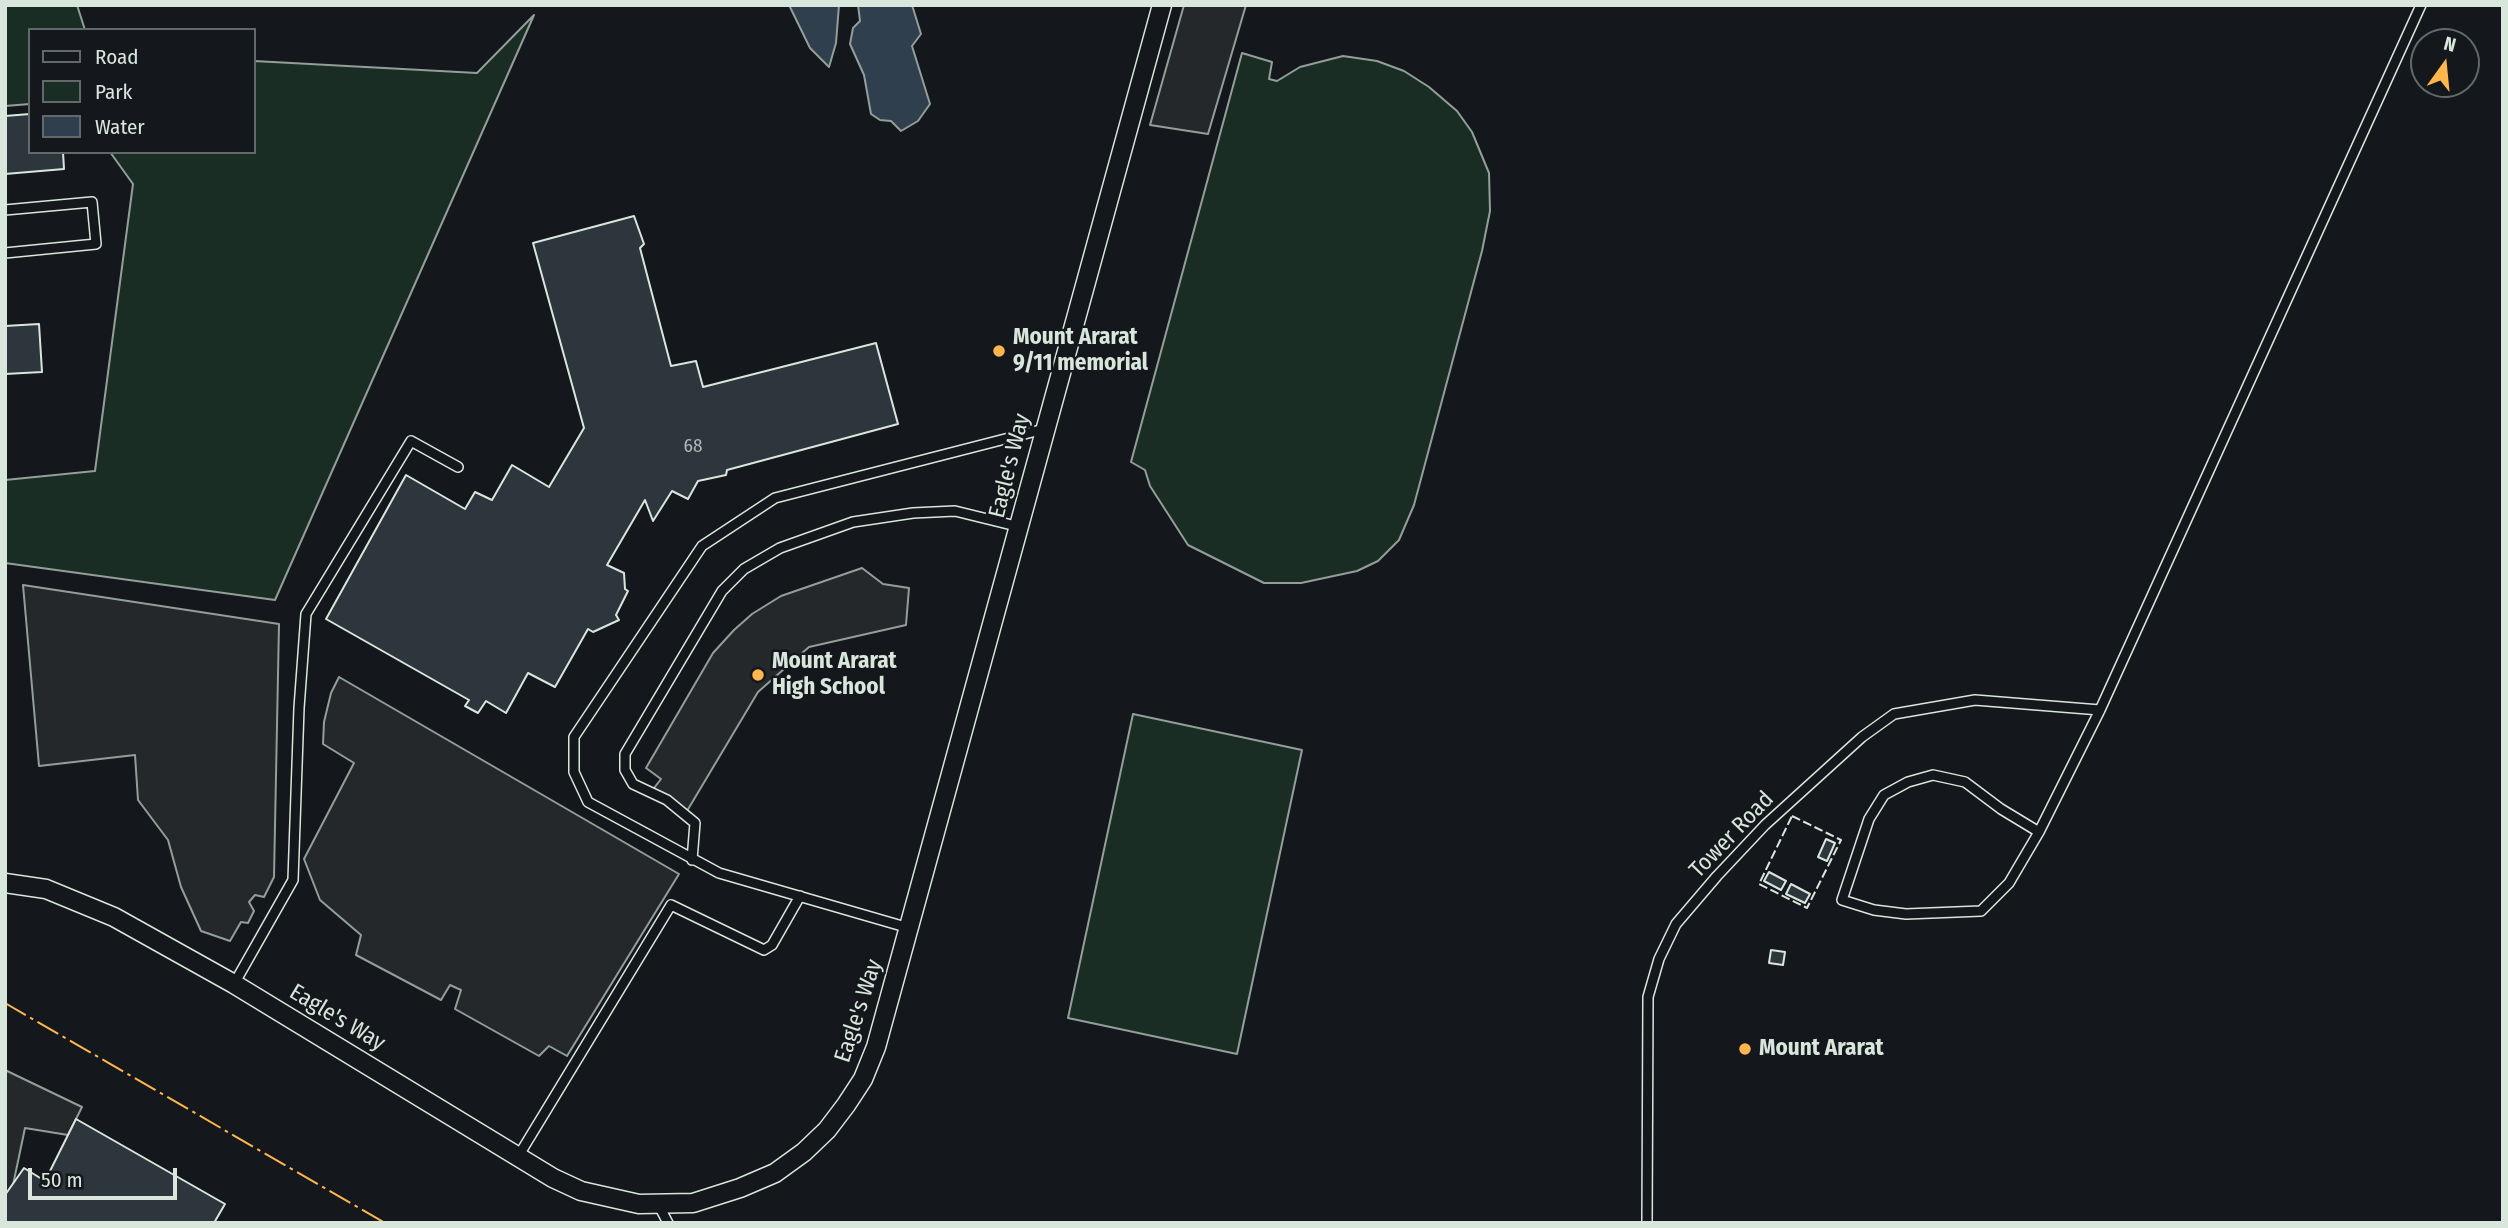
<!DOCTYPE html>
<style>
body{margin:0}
#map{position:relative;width:2508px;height:1228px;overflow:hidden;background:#14181c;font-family:"Fira Sans Condensed",sans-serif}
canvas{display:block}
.frame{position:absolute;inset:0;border:7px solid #d8e6dc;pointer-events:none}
.legend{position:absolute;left:28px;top:28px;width:228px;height:126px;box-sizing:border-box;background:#14181c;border:2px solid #626a69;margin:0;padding:9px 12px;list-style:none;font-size:21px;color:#d8e6dc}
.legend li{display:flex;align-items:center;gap:14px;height:35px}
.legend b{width:35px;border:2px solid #626a69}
.north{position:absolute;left:2410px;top:28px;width:70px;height:70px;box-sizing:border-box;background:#14181c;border:2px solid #626a69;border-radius:50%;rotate:15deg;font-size:19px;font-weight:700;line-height:28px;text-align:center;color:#d8e6dc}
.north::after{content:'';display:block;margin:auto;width:24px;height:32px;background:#ffb74d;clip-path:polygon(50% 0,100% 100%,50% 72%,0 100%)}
.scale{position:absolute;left:28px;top:1168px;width:149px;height:32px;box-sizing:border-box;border:4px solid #d8e6dc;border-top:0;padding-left:9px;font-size:21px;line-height:24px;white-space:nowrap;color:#d8e6dc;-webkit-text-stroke:5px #14181c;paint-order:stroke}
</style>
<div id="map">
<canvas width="2508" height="1228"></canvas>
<div class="frame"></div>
<ul class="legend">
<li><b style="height:9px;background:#14181c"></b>Road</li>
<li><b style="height:19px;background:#1a2d24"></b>Park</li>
<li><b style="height:19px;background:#2f3f4d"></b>Water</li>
</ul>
<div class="north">N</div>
<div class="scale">50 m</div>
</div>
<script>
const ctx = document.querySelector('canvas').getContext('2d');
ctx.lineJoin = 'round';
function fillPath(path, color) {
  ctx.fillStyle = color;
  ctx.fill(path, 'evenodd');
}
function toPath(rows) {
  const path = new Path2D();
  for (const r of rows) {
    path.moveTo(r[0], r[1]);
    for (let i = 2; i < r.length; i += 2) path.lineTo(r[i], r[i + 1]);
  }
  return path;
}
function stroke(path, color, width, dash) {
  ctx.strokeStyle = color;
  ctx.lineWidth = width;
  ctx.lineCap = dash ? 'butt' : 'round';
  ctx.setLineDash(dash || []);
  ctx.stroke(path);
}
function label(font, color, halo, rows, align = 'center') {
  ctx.font = font + ' "Fira Sans Condensed",sans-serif';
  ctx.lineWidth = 5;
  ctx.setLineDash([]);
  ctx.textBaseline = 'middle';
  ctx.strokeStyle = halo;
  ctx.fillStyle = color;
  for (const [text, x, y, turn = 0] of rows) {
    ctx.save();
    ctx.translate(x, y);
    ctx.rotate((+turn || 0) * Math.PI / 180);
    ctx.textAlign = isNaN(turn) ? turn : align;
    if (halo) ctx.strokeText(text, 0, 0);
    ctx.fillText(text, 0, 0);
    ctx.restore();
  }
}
const green = toPath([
 [5,5,77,5,85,30,30,30,30,104,5,106,5,5],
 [534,15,275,600,5,563,5,480,95,471,133,184,110,152,254,152,254,61,477,73,534,15],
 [1242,53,1272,62,1269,79,1277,81,1300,67,1343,56,1377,61,1404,71,1429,87,1457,111,1472,132,1489,173,1490,211,1482,251,1414,505,1399,540,1378,561,1357,571,1301,583,1264,583,1188,545,1150,486,1145,470,1131,462,1242,53],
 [1133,714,1302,750,1237,1054,1068,1018,1133,714]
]);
const parking = toPath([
 [1184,5,1246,5,1208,134,1150,125,1184,5],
 [862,568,883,584,909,588,906,625,809,647,758,692,684,816,651,792,661,779,646,768,713,653,734,630,752,614,781,596,862,568],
 [23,585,279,624,274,877,264,897,255,895,249,902,254,911,248,923,241,922,230,941,201,931,181,887,168,840,138,800,135,755,39,766,23,585],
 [339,677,679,874,567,1056,549,1046,539,1056,455,1009,461,990,450,985,441,1000,356,955,361,935,320,900,304,859,354,763,323,744,324,722,331,693,339,677],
 [5,1070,82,1107,68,1135,25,1128,5,1223,5,1070]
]);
const water = toPath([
 [789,5,839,5,836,43,829,67,810,48,789,5],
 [858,5,912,5,921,34,912,46,930,104,918,121,901,131,891,121,880,120,871,114,864,75,850,44,853,28,860,21,858,5]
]);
const building = toPath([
 [30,114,30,152,63,152,64,169,5,174,5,116,30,114],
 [634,216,644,244,640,248,671,366,696,361,703,387,876,343,898,424,727,470,726,475,698,481,688,499,672,491,653,521,645,500,607,565,624,573,625,589,628,591,616,615,619,620,593,632,588,629,555,687,528,673,506,713,486,701,478,713,465,706,469,700,326,619,406,475,465,509,475,492,492,500,512,465,549,487,584,428,533,243,634,216],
 [39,324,42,372,5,374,5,326,39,324],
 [1826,839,1835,843,1827,861,1818,857,1826,839],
 [1769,872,1786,881,1781,890,1764,881,1769,872],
 [1791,884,1810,894,1805,903,1786,894,1791,884],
 [1771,950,1785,952,1783,965,1769,963,1771,950],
 [76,1119,225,1204,214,1223,5,1223,5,1195,24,1168,45,1181,76,1119]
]);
const lane = toPath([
 [5,210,92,202,96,244,5,253],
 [2039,832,2001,809,1965,782,1933,775,1908,782,1884,795,1869,819,1842,900,1874,910,1906,914,1981,911,2009,883,2039,832,2100,710,2421,5],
 [692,860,695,823,667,800,633,784,625,770,625,754,722,591,744,569,780,548,853,522,913,513,955,511,1020,527],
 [909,928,719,873,588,802,574,772,574,737,702,546,775,498,1044,429],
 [234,984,293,880,299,708,306,614,411,441,458,467],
 [519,1155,671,905,764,950,772,945,800,896],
 [658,1204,668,1223],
 [1647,1223,1648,997,1659,959,1676,924,1717,876,1765,825,1862,737,1894,714,1975,700,2100,710]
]);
const street = toPath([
 [5,883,46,889,114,917,234,984,553,1178,581,1191,639,1204,693,1203,740,1188,775,1173,804,1152,827,1130,846,1105,863,1079,876,1047,1162,5]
]);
const fence = toPath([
 [1792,816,1841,840,1807,908,1759,884,1792,816]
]);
const power = toPath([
 [5,1003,385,1223]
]);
const markers = [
 [999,351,7,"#ffb74d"],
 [758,675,7,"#ffb74d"],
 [1745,1049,7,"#ffb74d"]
];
const numberNames = [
 ["68",693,447]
];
const poiNames = [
 ["Mount Ararat",1013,338],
 ["9/11 memorial",1013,364],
 ["Mount Ararat",772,662],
 ["High School",772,688],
 ["Mount Ararat",1759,1049]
];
const streetNames = [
 ["Eagle's Way",1010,466,-76],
 ["Tower Road",1732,835,-46],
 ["Eagle's Way",859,1011,-72],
 ["Eagle's Way",337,1018,31]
];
fillPath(green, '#1a2d24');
stroke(green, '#939e99', 2);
fillPath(parking, '#24282b');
stroke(parking, '#939e99', 2);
fillPath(water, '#2f3f4d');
stroke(water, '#939e99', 2);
fillPath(building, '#2c363c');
stroke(building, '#d8e6dc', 2);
stroke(lane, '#d8e6dc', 12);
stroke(street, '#d8e6dc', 21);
stroke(lane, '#14181c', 9);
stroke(street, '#14181c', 18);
stroke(fence, '#d8e6dc', 2, [9, 3.5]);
stroke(power, '#ffb74d', 2, [24, 5, 3.5, 5]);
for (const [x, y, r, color] of markers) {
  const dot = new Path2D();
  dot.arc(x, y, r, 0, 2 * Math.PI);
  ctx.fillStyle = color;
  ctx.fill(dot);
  stroke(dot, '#14181c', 2.5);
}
label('19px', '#adbab4', null, numberNames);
label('bold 23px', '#d8e6dc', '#14181c', poiNames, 'left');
label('23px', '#d8e6dc', '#14181c', streetNames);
</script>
